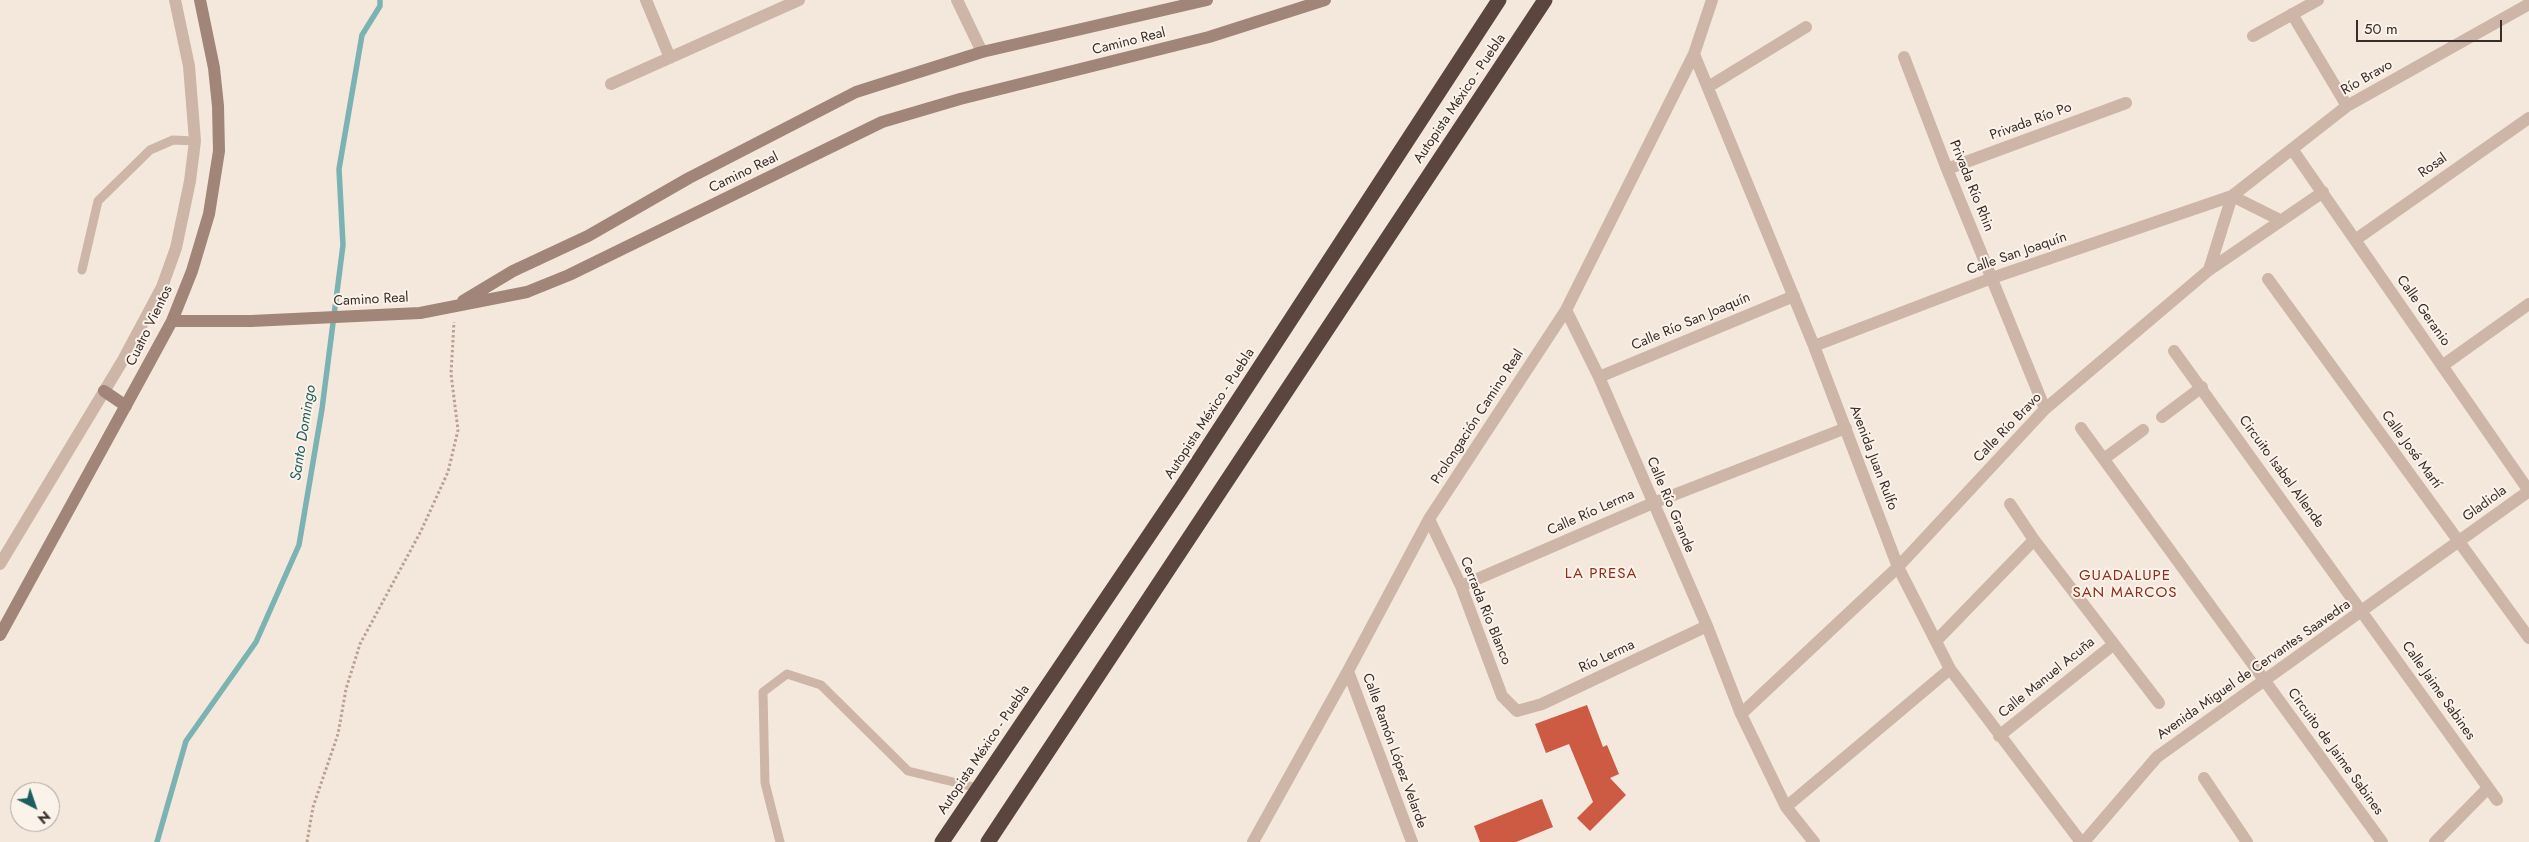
<!DOCTYPE html>
<meta charset="utf-8">
<style>
body{margin:0}
#map{position:relative;width:2529px;height:842px;overflow:hidden;background:#f4e8dd;font-family:Jost,sans-serif}
canvas{display:block}
.north{position:absolute;left:10px;top:782px;width:50px;height:50px;box-sizing:border-box;background:#fbf2ea;border:1px solid #ada39d;border-radius:50%;rotate:139deg;font-size:14px;font-weight:700;line-height:20px;text-align:center;color:#392d29}
.north::after{content:'';display:block;margin:auto;width:18px;height:22px;background:#1b5e5e;clip-path:polygon(50% 0,100% 100%,50% 72%,0 100%)}
.scale{position:absolute;left:2356px;top:20px;width:146px;height:22px;box-sizing:border-box;border:2px solid #392d29;border-top:0;padding-left:6px;font-size:15px;line-height:18px;white-space:nowrap;color:#392d29;-webkit-text-stroke:4px #fbf2ea;paint-order:stroke}
</style>
<div id="map">
<canvas width="2529" height="842"></canvas>
<div class="north">N</div>
<div class="scale">50 m</div>
</div>
<script>
const ctx = document.querySelector('canvas').getContext('2d');
ctx.lineJoin = 'round';
function toPath(rows) {
  const path = new Path2D();
  for (const r of rows) {
    path.moveTo(r[0], r[1]);
    for (let i = 2; i < r.length; i += 2) path.lineTo(r[i], r[i + 1]);
  }
  return path;
}
function stroke(path, color, width, dash) {
  ctx.strokeStyle = color;
  ctx.lineWidth = width;
  ctx.lineCap = dash ? 'butt' : 'round';
  ctx.setLineDash(dash || []);
  ctx.stroke(path);
}
function fillPath(path, color) {
  ctx.fillStyle = color;
  ctx.fill(path, 'evenodd');
}
function label(font, color, halo, rows, align = 'center') {
  ctx.font = font + ' Jost,sans-serif';
  ctx.lineWidth = 4;
  ctx.setLineDash([]);
  ctx.textBaseline = 'middle';
  ctx.strokeStyle = halo;
  ctx.fillStyle = color;
  for (const [text, x, y, turn = 0] of rows) {
    ctx.save();
    ctx.translate(x, y);
    ctx.rotate((+turn || 0) * Math.PI / 180);
    ctx.textAlign = isNaN(turn) ? turn : align;
    if (halo) ctx.strokeText(text, 0, 0);
    ctx.fillText(text, 0, 0);
    ctx.restore();
  }
}
const stream = toPath([
 [157,842,186,741,256,642,299,545,322,409,343,245,339,169,362,35,380,6,380,0]
]);
const building = toPath([
 [1587,705,1603,747,1607,745,1619,774,1610,778,1626,795,1590,831,1577,818,1593,802,1569,744,1546,753,1535,724],
 [1542,799,1553,827,1516,842,1480,842,1474,826]
]);
const path = toPath([
 [307,842,313,807,338,734,346,689,360,644,421,531,448,472,458,430,451,374,454,322]
]);
const lane = toPath([
 [82,270,98,201,150,150,173,140,195,141],
 [780,842,765,783,763,692,787,674,821,685,908,771,978,788]
]);
const street = toPath([
 [646,0,670,58],
 [957,0,982,52],
 [2292,14,2347,106],
 [2253,36,2318,0],
 [1694,54,1814,346,1898,567,1950,669,2081,842],
 [1904,57,1947,169,2045,409],
 [611,84,799,0],
 [1708,87,1806,27],
 [2292,149,2529,491],
 [1947,169,2126,103],
 [2232,196,2280,220],
 [2355,240,2529,118],
 [2209,270,2232,196],
 [2268,279,2529,638],
 [1566,310,1599,377,1707,626,1741,714,1786,807,1814,842],
 [1814,346,1992,278,2232,196,2347,106,2529,4],
 [2174,351,2497,800],
 [2442,366,2529,304],
 [1599,377,1794,296],
 [2162,417,2202,387],
 [2081,428,2382,842],
 [2105,458,2143,430],
 [2010,504,2034,540,2159,703],
 [1429,519,1461,586,1502,696,1517,711,1542,704,1707,626],
 [0,564,123,360,162,287,176,248,190,181,195,141,189,66,175,0],
 [1461,586,1653,503,1846,428],
 [1936,641,2034,540],
 [1348,671,1412,842],
 [1741,714,1898,567,2045,409,2209,270,2323,192],
 [1999,736,2114,644],
 [2204,778,2247,842],
 [1786,807,1950,669],
 [1253,842,1348,671,1429,519,1566,310,1694,54,1712,0],
 [2084,842,2157,757,2529,491],
 [2435,842,2488,788]
]);
const secondary = toPath([
 [463,301,513,271,588,236,689,178,856,92,982,52,1207,0],
 [172,321,251,321,420,313,527,292,569,275,882,122,960,99,1209,37,1325,0],
 [104,391,126,406],
 [0,635,142,376,172,321,192,271,209,214,219,151,218,106,214,68,200,0]
]);
const highway = toPath([
 [942,842,1181,488,1499,0],
 [988,842,1545,0]
]);
const streetNames = [
 ["Camino Real",1129,42,-14],
 ["Río Bravo",2367,78,-30],
 ["Autopista México - Puebla",1460,99,-56],
 ["Privada Río Po",2031,122,-20],
 ["Rosal",2433,166,-35],
 ["Camino Real",744,173,-26],
 ["Privada Río Rhin",1971,186,68],
 ["Calle San Joaquín",2017,254,-19],
 ["Camino Real",371,300,-3],
 ["Calle Geranio",2423,311,55],
 ["Calle Río San Joaquín",1691,322,-23],
 ["Cuatro Vientos",150,326,-64],
 ["Autopista México - Puebla",1210,414,-57],
 ["Prolongación Camino Real",1478,417,-57],
 ["Calle Río Bravo",2008,428,-46],
 ["Calle José Martí",2411,450,54],
 ["Avenida Juan Rulfo",1873,458,69],
 ["Circuito Isabel Allende",2281,472,54],
 ["Gladiola",2485,504,-36],
 ["Calle Río Grande",1670,505,67],
 ["Calle Río Lerma",1591,513,-24],
 ["Cerrada Río Blanco",1485,611,68],
 ["Río Lerma",1607,657,-25],
 ["Avenida Miguel de Cervantes Saavedra",2254,670,-35],
 ["Calle Manuel Acuña",2047,678,-39],
 ["Calle Jaime Sabines",2438,691,55],
 ["Autopista México - Puebla",984,750,-56],
 ["Calle Ramón López Velarde",1394,751,70],
 ["Circuito de Jaime Sabines",2335,752,54]
];
const waterNames = [
 ["Santo Domingo",304,433,-81]
];
const neighbourhoodNames = [
 ["LA PRESA",1601,574],
 ["GUADALUPE",2125,576],
 ["SAN MARCOS",2125,593]
];
stroke(stream, '#7ab3b1', 5.5);
fillPath(building, '#cd5a42');
stroke(path, '#b9a092', 3, [2.5, 2.5]);
stroke(lane, '#cdb6a8', 9);
stroke(street, '#cdb6a8', 12);
stroke(secondary, '#a18579', 12);
stroke(highway, '#5b463f', 15);
label('14px', '#392d29', '#fbf2ea', streetNames);
label('italic 15px', '#1b5e5e', '#fbf2ea', waterNames);
ctx.letterSpacing = '1px';
label('15px', '#8e2f1c', '#fbf2ea', neighbourhoodNames);
ctx.letterSpacing = '0px';
</script>
